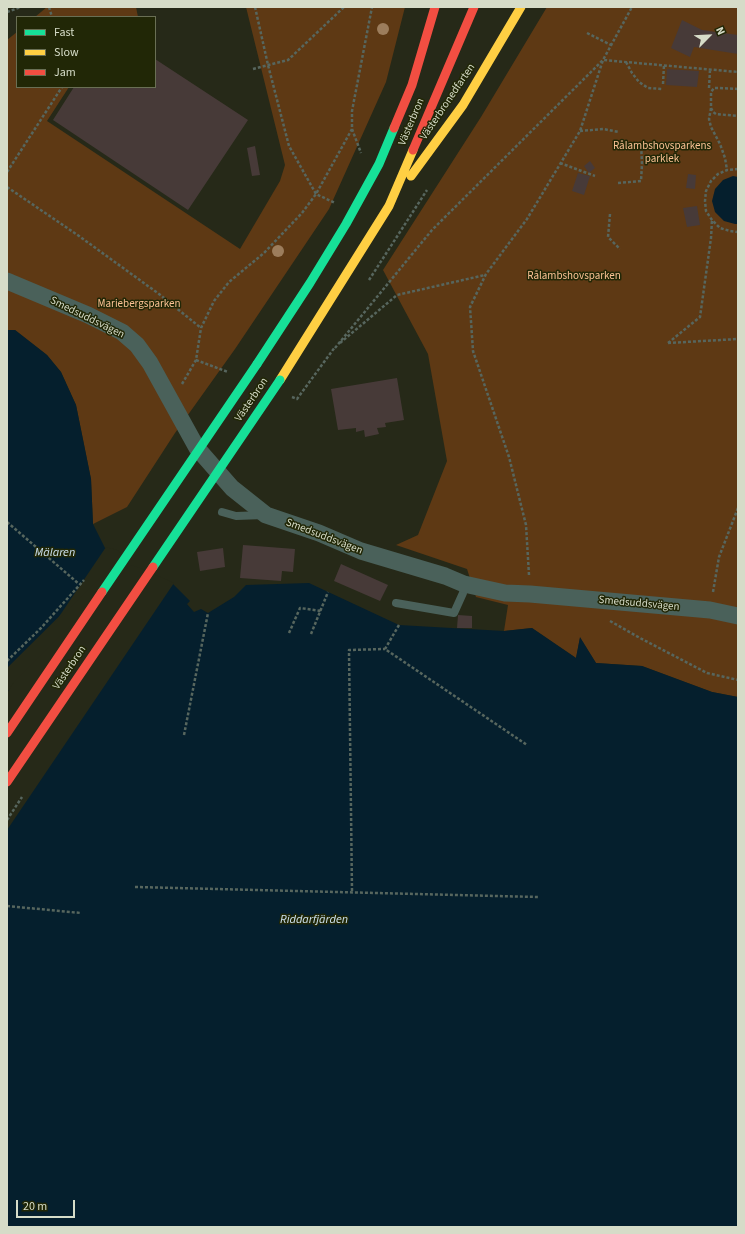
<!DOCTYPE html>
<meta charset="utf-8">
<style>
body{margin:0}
#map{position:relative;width:745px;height:1234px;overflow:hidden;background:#262918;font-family:"Source Sans 3",sans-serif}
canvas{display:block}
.frame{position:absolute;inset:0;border:8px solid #d6dcc8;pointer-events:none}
.legend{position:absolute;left:16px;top:16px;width:140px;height:72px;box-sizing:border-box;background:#212706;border:1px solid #696f54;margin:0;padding:5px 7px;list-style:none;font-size:12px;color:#d6dcc8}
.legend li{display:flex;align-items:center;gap:8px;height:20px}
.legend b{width:20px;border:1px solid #696f54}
.north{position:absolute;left:689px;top:16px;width:40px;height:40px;-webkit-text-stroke:3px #212706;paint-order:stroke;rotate:66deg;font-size:11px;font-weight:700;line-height:16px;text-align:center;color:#d6dcc8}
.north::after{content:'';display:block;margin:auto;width:14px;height:18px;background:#d6dcc8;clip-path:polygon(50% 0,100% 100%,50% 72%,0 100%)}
.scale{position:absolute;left:16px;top:1200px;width:59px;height:18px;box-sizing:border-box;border:2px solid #d6dcc8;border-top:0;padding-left:5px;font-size:12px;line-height:14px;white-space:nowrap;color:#d6dcc8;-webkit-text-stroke:3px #212706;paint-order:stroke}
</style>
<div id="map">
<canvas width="745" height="1234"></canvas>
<div class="frame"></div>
<ul class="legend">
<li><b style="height:5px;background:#16e098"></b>Fast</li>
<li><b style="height:5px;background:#ffcf43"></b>Slow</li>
<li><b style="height:5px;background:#f24e42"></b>Jam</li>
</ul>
<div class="north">N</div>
<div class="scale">20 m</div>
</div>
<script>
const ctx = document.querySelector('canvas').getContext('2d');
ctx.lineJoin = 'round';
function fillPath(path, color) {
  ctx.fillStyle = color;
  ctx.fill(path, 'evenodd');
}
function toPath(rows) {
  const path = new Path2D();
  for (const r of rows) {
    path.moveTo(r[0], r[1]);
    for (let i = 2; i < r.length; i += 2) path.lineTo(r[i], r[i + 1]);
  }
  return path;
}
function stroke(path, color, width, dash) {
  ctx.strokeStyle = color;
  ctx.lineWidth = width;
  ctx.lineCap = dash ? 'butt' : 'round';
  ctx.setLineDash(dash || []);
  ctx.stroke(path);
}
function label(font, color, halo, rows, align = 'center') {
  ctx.font = font + ' "Source Sans 3",sans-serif';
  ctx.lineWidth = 3;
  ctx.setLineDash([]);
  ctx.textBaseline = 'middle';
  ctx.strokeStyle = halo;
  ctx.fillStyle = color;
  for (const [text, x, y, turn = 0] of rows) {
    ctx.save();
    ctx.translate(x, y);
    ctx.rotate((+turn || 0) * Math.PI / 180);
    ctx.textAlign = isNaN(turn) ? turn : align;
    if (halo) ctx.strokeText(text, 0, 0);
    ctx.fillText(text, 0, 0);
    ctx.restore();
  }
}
const green = toPath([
 [47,7,136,7,138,17,35,17],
 [246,7,405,7,386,82,329,209,235,349,175,433,127,507,93,524,91,479,76,405,61,372,47,355,15,330,7,330,7,40,17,32,17,87,69,87,47,121,240,249,280,181,285,165],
 [547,7,738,7,738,697,712,692,642,666,596,663,580,638,576,658,532,628,504,631,508,605,476,597,467,569,396,545,418,535,447,461,428,354,383,270,481,117]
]);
const water = toPath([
 [733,176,738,177,738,224,735,224,724,221,715,212,712,201,715,189,723,180],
 [7,330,15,330,47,355,61,372,76,405,91,479,93,524,105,548,117,552,121,555,7,668],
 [132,567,172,583,190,601,187,604,194,612,201,609,208,613,234,597,246,585,309,583,399,625,504,631,532,628,576,658,580,637,596,663,642,666,712,692,738,697,738,1227,7,1227,7,692]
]);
const pier = toPath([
 [106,547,117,550,122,554,122,556,54,624],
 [131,565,140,568,174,583,7,830,7,693,14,682]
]);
const building = toPath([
 [682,20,702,30,738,35,738,54,694,47,690,57,671,48],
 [155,59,248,120,188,210,53,120,74,87,155,87],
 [667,69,699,71,697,87,666,85],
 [255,146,260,175,252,176,247,148],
 [590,161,595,168,589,173,584,166],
 [578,173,590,176,584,195,572,191],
 [688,174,696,175,695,189,686,188],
 [697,206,700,225,687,227,683,208],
 [397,378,404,420,385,423,386,427,377,428,379,434,365,437,364,430,356,432,356,428,338,430,331,389],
 [243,545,295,549,293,572,282,571,281,581,240,578],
 [223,548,225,567,200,571,197,552],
 [341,564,388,585,380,601,334,581],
 [458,615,472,616,472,628,457,628]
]);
const path = toPath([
 [49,7,52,17],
 [255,7,268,65,289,146,316,194,335,203],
 [7,12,21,7],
 [587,33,611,45],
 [626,62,632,73,639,82,648,88,662,89],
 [253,69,288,60,344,7],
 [663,84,664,65],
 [709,88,710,70],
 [738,89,720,88,714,88,711,92,711,108,713,112,716,114,738,116],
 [711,108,709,119,711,127,720,144,725,158,727,170],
 [352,129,361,153],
 [580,131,603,129,619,132],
 [560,163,595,176],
 [738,169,727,170,718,174,711,181,706,191,705,201,706,211,712,220,720,228,730,231,738,232],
 [7,172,62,87],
 [618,183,641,181,642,164,641,143],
 [7,187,79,236,159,294,201,328],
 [610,214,608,237,620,249],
 [369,280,427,190],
 [340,343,397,295,485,275],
 [668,343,700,317,711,238,712,220],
 [668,343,738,339],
 [335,348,432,230,603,60,632,7],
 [196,360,228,372],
 [182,384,196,360,201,328,214,301,229,282,264,253,302,213,316,194,352,129,352,111,372,7],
 [292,397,297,399,335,347],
 [7,522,79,584],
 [529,575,526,525,509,457,473,351,470,307,486,274,527,219,580,131,603,60,738,72],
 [713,592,719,557,738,508],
 [610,621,640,638,707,673,738,680],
 [399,625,385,649,527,745],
 [289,633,300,608,321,611],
 [311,634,328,592],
 [7,661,41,628,84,580],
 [184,735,208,613],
 [135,887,538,897],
 [352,891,349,650,385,649],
 [7,906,81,913]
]);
const lane = toPath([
 [222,512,236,516,264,515],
 [396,603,454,613,463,593,464,584]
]);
const street = toPath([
 [7,281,88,315,122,332,137,345,150,363,197,448,232,488,266,515,319,533,361,551,445,576,464,584,505,593,530,594,710,610,738,616]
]);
const fast = toPath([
 [257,364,310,283,346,224,379,164,394,128]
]);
const slow = toPath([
 [411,176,463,105,521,7],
 [280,380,389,206,413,150]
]);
const jam = toPath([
 [394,128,412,85,435,7],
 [413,150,474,7]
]);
const pathBridge = toPath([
 [7,820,22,797]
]);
const fastBridge = toPath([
 [153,567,280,380],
 [102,592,257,364]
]);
const jamBridge = toPath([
 [7,733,102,592],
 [7,782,153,567]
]);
const trees = [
 [383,29],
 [278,251]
];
const streetNames = [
 ["Västerbronedfarten",448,102,-56],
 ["Västerbron",412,122,-67],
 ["Smedsuddsvägen",87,318,26],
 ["Västerbron",252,400,-56],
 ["Smedsuddsvägen",324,537,21],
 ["Smedsuddsvägen",639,604,5],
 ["Västerbron",70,668,-56]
];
const parkNames = [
 ["Rålambshovsparkens",662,147],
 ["parklek",662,160],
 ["Rålambshovsparken",574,277],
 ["Mariebergsparken",139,305]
];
const waterNames = [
 ["Mälaren",55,553],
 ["Riddarfjärden",314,920]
];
fillPath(green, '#5e3914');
fillPath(water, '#051f2d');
fillPath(pier, '#262918');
fillPath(building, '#473a38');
stroke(path, '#57665e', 2.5, [3, 2]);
stroke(lane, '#4a615a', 8);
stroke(street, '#4a615a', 17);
stroke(fast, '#16e098', 9);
stroke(slow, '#ffcf43', 9);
stroke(jam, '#f24e42', 9);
stroke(pathBridge, '#57665e', 2.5, [3, 2]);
stroke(fastBridge, '#16e098', 9);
stroke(jamBridge, '#f24e42', 9);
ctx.fillStyle = '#9c7d5c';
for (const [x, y] of trees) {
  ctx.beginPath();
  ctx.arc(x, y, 6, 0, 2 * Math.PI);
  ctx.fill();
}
label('11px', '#d6dcc8', '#212706', streetNames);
label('11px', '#fcc294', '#212706', parkNames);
label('italic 12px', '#cde2f1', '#212706', waterNames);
</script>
